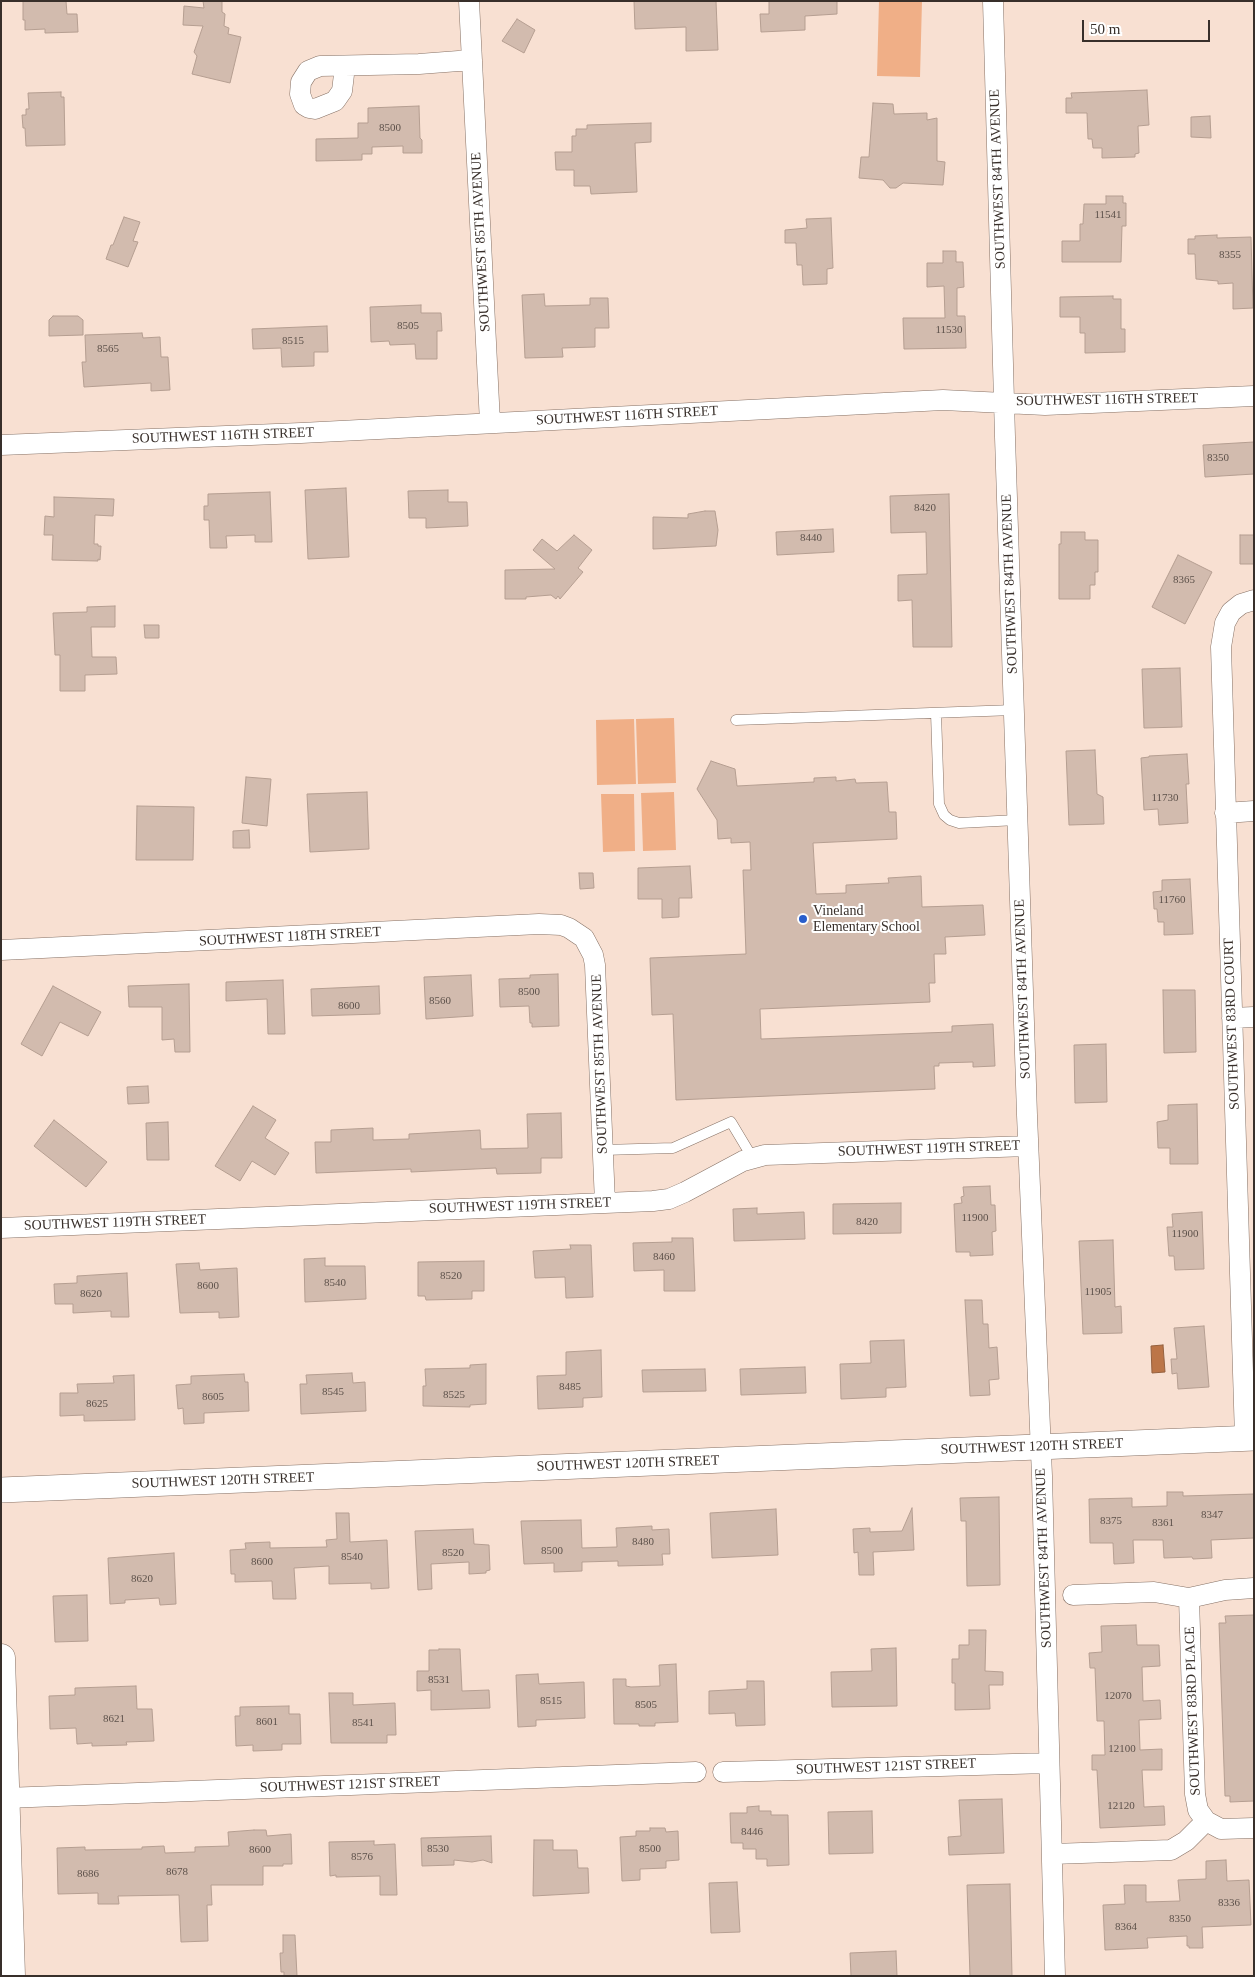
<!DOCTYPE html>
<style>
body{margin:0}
#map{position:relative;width:1255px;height:1977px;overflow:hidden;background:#f8e0d2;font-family:"Times New Roman",serif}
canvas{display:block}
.frame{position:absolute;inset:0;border:2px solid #382f2a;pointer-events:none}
.scale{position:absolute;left:1082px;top:20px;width:128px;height:22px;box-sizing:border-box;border:2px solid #382f2a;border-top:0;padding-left:6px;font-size:15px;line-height:18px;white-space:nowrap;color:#382f2a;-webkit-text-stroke:4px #fff;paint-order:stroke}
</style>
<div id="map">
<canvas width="1255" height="1977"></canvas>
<div class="frame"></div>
<div class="scale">50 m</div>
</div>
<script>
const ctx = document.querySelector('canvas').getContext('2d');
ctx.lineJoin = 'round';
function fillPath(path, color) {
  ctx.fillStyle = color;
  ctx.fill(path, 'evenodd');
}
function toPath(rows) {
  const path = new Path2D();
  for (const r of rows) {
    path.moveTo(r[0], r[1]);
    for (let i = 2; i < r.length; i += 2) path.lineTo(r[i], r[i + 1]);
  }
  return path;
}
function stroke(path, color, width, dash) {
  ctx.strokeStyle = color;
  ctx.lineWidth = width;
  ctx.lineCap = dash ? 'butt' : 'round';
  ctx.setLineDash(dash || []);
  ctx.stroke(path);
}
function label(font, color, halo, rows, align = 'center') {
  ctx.font = font + ' "Times New Roman",serif';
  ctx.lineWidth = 4;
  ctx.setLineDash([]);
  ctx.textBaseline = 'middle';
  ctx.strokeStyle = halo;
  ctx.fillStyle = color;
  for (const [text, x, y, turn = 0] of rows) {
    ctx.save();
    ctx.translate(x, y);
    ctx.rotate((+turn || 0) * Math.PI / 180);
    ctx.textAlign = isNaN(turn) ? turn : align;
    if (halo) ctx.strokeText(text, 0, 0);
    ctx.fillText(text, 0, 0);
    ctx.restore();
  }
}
const green = toPath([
 [879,1,922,1,920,77,877,76],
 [674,718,676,783,638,784,636,719],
 [634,719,636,784,597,785,596,720],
 [674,792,676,850,643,851,641,793],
 [601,794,634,794,635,851,603,852]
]);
const water = toPath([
 [1163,1345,1165,1372,1152,1373,1151,1346,1163,1345]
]);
const building = toPath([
 [23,1,66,1,67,14,77,14,78,32,45,33,45,29,25,30,25,20,23,20,23,1],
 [203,1,222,1,222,12,225,14,224,26,229,28,228,34,241,37,230,83,192,74,197,56,194,52,203,26,183,25,184,6,204,8,203,1],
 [634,1,716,1,718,50,686,51,686,27,635,29,634,1],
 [769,1,837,1,837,14,805,16,805,30,761,32,760,14,769,14,769,1],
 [517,19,535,30,524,53,502,41,517,19],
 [1147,90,1149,125,1138,126,1139,153,1135,154,1135,157,1102,158,1102,148,1093,148,1092,139,1088,139,1087,113,1066,113,1066,98,1072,98,1071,93,1147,90],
 [61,92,61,97,64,97,65,145,26,146,25,128,23,128,22,115,26,115,26,109,29,109,28,93,61,92],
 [873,103,893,104,894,114,927,113,927,120,937,118,937,161,945,162,943,185,903,183,896,188,890,188,883,180,859,178,861,157,869,157,873,103],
 [419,106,420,138,422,140,422,153,403,153,403,146,372,147,372,154,362,154,362,160,316,161,316,139,358,138,358,123,368,123,368,108,419,106],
 [1210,116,1211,138,1191,137,1191,117,1210,116],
 [651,123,651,142,635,143,637,192,591,194,590,186,574,186,574,170,556,170,555,152,572,152,572,136,576,136,576,129,587,129,587,125,651,123],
 [1106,196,1123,196,1123,203,1126,203,1126,226,1122,226,1121,262,1062,262,1062,241,1080,241,1080,224,1083,224,1084,204,1106,204,1106,196],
 [124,217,140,222,133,241,138,242,128,267,106,259,111,245,113,245,124,217],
 [831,218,833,268,827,269,827,284,803,285,802,265,797,265,796,243,785,243,785,230,807,228,806,219,831,218],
 [1217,235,1217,238,1251,237,1253,308,1233,309,1233,283,1218,284,1218,281,1196,279,1195,254,1188,254,1188,239,1195,239,1195,236,1217,235],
 [943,251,956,251,956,262,963,262,964,287,957,288,957,316,965,316,966,348,904,349,903,318,945,318,944,286,927,287,927,263,943,263,943,251],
 [544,294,545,306,590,305,590,298,608,298,609,328,595,328,595,347,562,348,563,357,525,358,522,295,544,294],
 [1113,296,1113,299,1121,299,1121,329,1125,329,1125,352,1085,353,1085,333,1080,333,1080,317,1060,317,1060,297,1113,296],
 [421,305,421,313,441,313,442,331,437,331,437,359,416,359,415,344,390,345,389,341,371,342,370,307,421,305],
 [53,316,78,316,83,320,83,335,49,336,49,320,53,316],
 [327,326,328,352,314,352,314,366,282,367,281,348,253,349,252,329,327,326],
 [142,333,143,338,160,337,161,357,168,357,170,390,151,391,151,383,84,387,82,362,86,362,85,335,142,333],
 [1254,442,1254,474,1205,477,1203,445,1254,442],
 [346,488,349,557,308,559,305,490,346,488],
 [448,490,448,502,467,502,468,526,426,528,426,518,409,518,408,491,448,490],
 [270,492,272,542,255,542,255,535,226,536,227,548,210,548,209,520,204,520,204,506,208,506,208,494,270,492],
 [949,494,952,647,913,647,912,600,898,601,898,575,927,574,926,532,891,533,890,496,949,494],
 [54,497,114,499,113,516,95,515,94,544,98,544,98,546,101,546,100,560,98,559,98,561,52,560,53,535,44,535,45,516,54,517,54,497],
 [705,511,715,511,718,530,716,546,653,549,653,517,688,518,688,514,705,511],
 [833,529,834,552,777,555,776,532,833,529],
 [1061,532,1085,532,1085,540,1098,540,1098,572,1095,572,1095,585,1090,585,1090,599,1059,599,1059,544,1061,544,1061,532],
 [574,535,592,550,578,568,583,572,560,599,558,596,556,599,551,595,526,597,526,599,505,599,505,570,555,569,533,550,542,539,557,551,574,535],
 [1240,535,1254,535,1254,564,1240,564,1240,535],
 [1178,555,1212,572,1185,624,1152,607,1178,555],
 [115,606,115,627,91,627,92,657,116,657,117,674,85,675,85,691,60,691,60,655,55,655,53,613,87,612,87,607,115,606],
 [144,625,159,625,159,638,145,638,144,625],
 [1180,668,1182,727,1144,728,1142,669,1180,668],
 [1095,750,1097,794,1103,797,1104,824,1069,825,1066,751,1095,750],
 [1187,754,1189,784,1186,784,1188,823,1159,825,1158,809,1144,810,1141,758,1149,757,1149,756,1187,754],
 [711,761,735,769,737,786,814,782,814,778,836,777,836,781,855,779,856,783,887,782,889,812,896,812,897,839,813,843,816,894,846,893,846,885,889,883,888,878,921,876,922,907,983,905,985,935,945,937,946,954,934,954,935,983,929,983,930,1002,760,1009,761,1039,952,1032,952,1026,993,1024,995,1066,973,1067,973,1062,939,1063,939,1066,934,1066,935,1089,676,1100,673,1014,652,1015,650,958,746,954,743,870,751,870,750,842,731,843,731,838,718,839,717,820,697,789,711,761],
 [246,777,271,779,267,826,242,823,246,777],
 [367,792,369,849,310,852,307,794,367,792],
 [137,806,194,807,193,860,136,860,137,806],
 [249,830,250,848,233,848,233,831,249,830],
 [690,866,692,898,679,898,679,917,662,918,662,899,638,899,638,868,690,866],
 [579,873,593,873,594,888,580,889,579,873],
 [1190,879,1193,934,1164,935,1164,922,1158,922,1157,909,1154,909,1153,892,1162,891,1162,880,1190,879],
 [558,974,559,1026,532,1027,532,1023,530,1023,529,1006,500,1007,499,979,530,978,530,975,558,974],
 [471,975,473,1016,426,1019,424,977,471,975],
 [283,980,285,1034,268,1034,267,999,226,1001,226,982,283,980],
 [189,984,190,1052,175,1052,174,1039,162,1040,162,1007,129,1007,128,986,189,984],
 [53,986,101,1012,88,1036,60,1022,42,1056,21,1044,53,986],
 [379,986,380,1014,312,1016,311,989,379,986],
 [1163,990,1195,990,1196,1052,1164,1053,1163,990],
 [1106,1044,1107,1102,1075,1103,1074,1045,1106,1044],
 [148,1086,149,1103,128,1104,127,1087,148,1086],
 [1197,1104,1198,1164,1170,1164,1170,1148,1158,1148,1157,1122,1168,1120,1168,1105,1197,1104],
 [253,1106,276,1120,265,1138,289,1153,275,1175,252,1161,240,1181,215,1166,253,1106],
 [561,1113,562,1158,541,1158,541,1173,497,1174,496,1168,411,1172,411,1169,316,1173,315,1142,331,1142,331,1130,373,1128,373,1140,409,1139,409,1134,480,1130,481,1149,528,1148,527,1114,561,1113],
 [54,1120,107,1162,86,1187,34,1146,54,1120],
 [168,1122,169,1160,147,1160,146,1123,168,1122],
 [990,1186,991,1205,995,1205,996,1231,992,1232,993,1255,970,1256,970,1252,956,1252,954,1204,962,1203,961,1197,964,1196,963,1187,990,1186],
 [901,1203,901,1233,833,1234,833,1204,901,1203],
 [757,1208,757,1214,804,1212,805,1239,734,1241,733,1209,757,1208],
 [1202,1212,1204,1269,1175,1270,1174,1256,1169,1256,1168,1242,1167,1227,1173,1227,1172,1214,1202,1212],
 [672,1238,693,1238,695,1291,664,1291,664,1270,634,1271,633,1243,672,1242,672,1238],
 [1113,1240,1115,1307,1121,1306,1122,1333,1083,1334,1079,1241,1113,1240],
 [570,1245,591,1245,593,1297,566,1298,565,1277,535,1278,533,1251,571,1249,570,1245],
 [325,1258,325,1266,365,1266,366,1299,305,1302,304,1259,325,1258],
 [484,1261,484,1291,472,1291,472,1299,426,1300,425,1296,418,1296,418,1262,484,1261],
 [199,1263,200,1270,237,1268,239,1317,219,1318,219,1312,180,1313,176,1264,199,1263],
 [127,1273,129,1317,111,1317,111,1311,73,1313,73,1304,55,1304,54,1284,77,1283,77,1276,127,1273],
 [965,1300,982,1300,983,1324,988,1324,989,1348,997,1347,999,1379,989,1380,990,1395,970,1396,965,1300],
 [1204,1326,1209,1387,1178,1389,1177,1373,1172,1374,1171,1359,1177,1359,1174,1328,1204,1326],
 [904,1340,906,1387,886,1388,886,1397,841,1399,840,1364,871,1363,870,1341,904,1340],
 [601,1350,602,1397,583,1398,583,1407,538,1409,537,1376,566,1375,566,1352,601,1350],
 [486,1364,486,1404,470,1405,470,1407,423,1406,423,1386,426,1386,425,1369,470,1368,470,1365,486,1364],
 [805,1367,806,1393,741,1395,740,1369,805,1367],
 [705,1369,706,1391,643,1392,642,1370,705,1369],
 [352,1373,353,1383,365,1382,366,1411,301,1414,300,1384,307,1384,306,1375,352,1373],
 [244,1374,245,1382,248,1382,249,1411,204,1413,204,1423,184,1424,183,1408,178,1409,176,1385,191,1384,191,1376,244,1374],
 [134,1375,135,1420,84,1421,84,1415,60,1416,60,1393,78,1393,77,1384,114,1383,113,1376,134,1375],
 [1167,1492,1183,1492,1183,1496,1254,1494,1254,1538,1211,1540,1212,1558,1193,1559,1192,1557,1164,1558,1163,1540,1133,1540,1134,1563,1114,1564,1113,1543,1090,1543,1089,1499,1132,1498,1132,1507,1167,1506,1167,1492],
 [999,1497,1000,1585,967,1586,966,1521,961,1521,960,1498,999,1497],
 [912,1508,914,1550,873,1552,874,1575,859,1575,858,1552,854,1553,853,1529,870,1528,870,1532,902,1531,912,1508],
 [776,1509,778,1555,712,1558,710,1513,776,1509],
 [336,1513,349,1513,350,1542,387,1540,389,1588,371,1589,371,1583,329,1584,329,1566,294,1568,296,1599,273,1599,272,1581,235,1582,235,1574,231,1574,230,1550,246,1549,245,1543,270,1542,270,1548,327,1547,326,1540,337,1539,336,1513],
 [581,1520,582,1548,617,1547,616,1528,652,1526,652,1530,669,1529,670,1554,662,1554,663,1565,618,1566,618,1561,582,1562,582,1571,554,1572,554,1563,524,1564,521,1521,581,1520],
 [473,1529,474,1544,489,1545,490,1570,486,1571,486,1573,469,1574,469,1562,431,1564,432,1589,418,1590,415,1531,473,1529],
 [174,1553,176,1604,160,1605,159,1598,125,1600,125,1603,110,1604,108,1558,174,1553],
 [87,1595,88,1641,55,1642,53,1596,87,1595],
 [1254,1615,1254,1801,1230,1802,1230,1796,1225,1796,1219,1623,1226,1623,1225,1616,1254,1615],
 [1136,1625,1137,1645,1159,1645,1160,1666,1142,1667,1143,1701,1160,1700,1161,1719,1139,1720,1140,1750,1162,1749,1162,1770,1142,1770,1144,1807,1164,1806,1165,1825,1100,1828,1097,1770,1092,1770,1092,1755,1105,1755,1104,1721,1097,1721,1095,1668,1090,1668,1089,1653,1102,1652,1101,1626,1136,1625],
 [969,1630,986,1630,985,1671,1003,1672,1003,1685,989,1685,990,1709,955,1710,955,1683,952,1683,952,1659,959,1659,959,1645,969,1645,969,1630],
 [896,1648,897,1706,832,1707,831,1672,872,1671,871,1649,896,1648],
 [439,1649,460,1649,462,1691,489,1690,490,1708,431,1710,431,1690,417,1691,417,1671,429,1671,429,1650,439,1650,439,1649],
 [676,1664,678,1722,655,1723,655,1726,639,1726,639,1724,614,1724,613,1679,626,1679,626,1686,631,1687,660,1686,659,1665,676,1664],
 [538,1674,539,1684,584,1682,585,1718,536,1720,536,1726,518,1727,516,1675,538,1674],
 [747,1681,764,1681,765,1725,736,1726,735,1713,709,1714,709,1691,747,1689,747,1681],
 [136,1686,137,1709,152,1709,154,1741,126,1742,127,1745,92,1746,92,1743,77,1744,76,1728,50,1729,49,1696,75,1695,75,1688,136,1686],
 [329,1693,353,1693,353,1705,395,1703,396,1735,387,1735,387,1743,331,1743,329,1693],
 [289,1706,289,1714,300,1714,301,1744,282,1744,282,1750,253,1751,253,1745,236,1746,235,1716,240,1716,240,1707,289,1706],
 [1002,1799,1004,1853,949,1855,948,1837,961,1836,959,1800,1002,1799],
 [759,1806,759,1811,771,1811,771,1815,788,1815,789,1865,767,1866,767,1859,756,1859,756,1849,743,1849,743,1843,731,1843,730,1813,747,1813,747,1807,759,1806],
 [872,1811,873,1853,829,1854,828,1812,872,1811],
 [650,1828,665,1828,666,1832,678,1831,679,1860,666,1861,666,1868,640,1869,640,1880,622,1881,620,1837,636,1836,636,1831,650,1831,650,1828],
 [254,1830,266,1830,267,1836,291,1834,292,1864,283,1864,283,1866,263,1866,263,1885,211,1885,212,1905,207,1905,208,1941,181,1942,179,1895,118,1896,119,1904,98,1904,98,1893,58,1894,57,1848,85,1847,85,1850,142,1849,142,1847,164,1846,165,1853,195,1852,195,1847,229,1846,228,1832,254,1830],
 [491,1836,492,1863,483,1860,472,1862,454,1860,454,1865,422,1866,421,1838,491,1836],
 [534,1840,553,1840,553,1850,577,1850,578,1868,588,1868,589,1893,533,1896,534,1840],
 [374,1841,374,1845,395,1844,397,1895,380,1895,380,1876,336,1877,336,1875,330,1876,329,1842,374,1841],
 [1226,1860,1227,1881,1249,1880,1251,1925,1202,1927,1203,1948,1189,1948,1189,1946,1187,1946,1187,1936,1147,1938,1148,1948,1105,1950,1103,1905,1125,1904,1124,1885,1146,1885,1146,1902,1180,1901,1178,1880,1206,1879,1206,1861,1226,1860],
 [737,1882,740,1932,711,1933,709,1883,737,1882],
 [1010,1884,1012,1976,970,1976,967,1885,1010,1884],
 [283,1935,295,1935,297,1976,284,1976,284,1972,281,1972,280,1953,283,1953,283,1935],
 [896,1951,897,1976,851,1976,850,1953,896,1951]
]);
const service = toPath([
 [936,713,939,804,944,815,950,820,959,823,1017,820],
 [736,720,1014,710],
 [603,1150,673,1148,731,1122,752,1157]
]);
const minor = toPath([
 [469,1,490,423],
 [993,1,1005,437,1027,1115,1042,1476,1055,1976],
 [345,66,342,91,335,101,315,109,309,108,304,105,300,94,301,82,308,71,320,66,419,64,472,60],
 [1,445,301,433,943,400,1045,405,1254,396],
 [1225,813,1254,811],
 [1,950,539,924,561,925,569,928,584,938,593,955,595,965,605,1203],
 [1232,1018,1254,1017],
 [1,1228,653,1201,669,1199,685,1192,743,1161,765,1155,1028,1146],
 [1245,1438,1221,647,1225,623,1231,612,1241,604,1254,600],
 [1073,1595,1154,1592,1189,1598,1225,1590,1254,1588],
 [1189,1598,1195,1794,1198,1810,1206,1821],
 [723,1772,1049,1763],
 [5,1798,696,1772],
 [1052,1854,1171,1850,1186,1841,1206,1821,1221,1829,1254,1828]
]);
const tertiary = toPath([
 [1,1490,1254,1438]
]);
const secondary = toPath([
 [1,1658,11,1976]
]);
const markers = [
 [803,919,5,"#295ecc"]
];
const numberNames = [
 ["8500",390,128],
 ["11541",1108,215],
 ["8355",1230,255],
 ["8505",408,326],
 ["11530",949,330],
 ["8515",293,341],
 ["8565",108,349],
 ["8350",1218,458],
 ["8420",925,508],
 ["8440",811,538],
 ["8365",1184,580],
 ["11730",1165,798],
 ["11760",1172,900],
 ["8500",529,992],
 ["8560",440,1001],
 ["8600",349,1006],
 ["11900",975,1218],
 ["8420",867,1222],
 ["11900",1185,1234],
 ["8460",664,1257],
 ["8520",451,1276],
 ["8540",335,1283],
 ["8600",208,1286],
 ["11905",1098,1292],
 ["8620",91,1294],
 ["8485",570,1387],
 ["8545",333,1392],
 ["8525",454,1395],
 ["8605",213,1397],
 ["8625",97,1404],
 ["8347",1212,1515],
 ["8375",1111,1521],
 ["8361",1163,1523],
 ["8480",643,1542],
 ["8500",552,1551],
 ["8520",453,1553],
 ["8540",352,1557],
 ["8600",262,1562],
 ["8620",142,1579],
 ["8531",439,1680],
 ["12070",1118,1696],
 ["8515",551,1701],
 ["8505",646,1705],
 ["8621",114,1719],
 ["8601",267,1722],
 ["8541",363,1723],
 ["12100",1122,1749],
 ["12120",1121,1806],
 ["8446",752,1832],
 ["8530",438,1849],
 ["8500",650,1849],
 ["8600",260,1850],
 ["8576",362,1857],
 ["8678",177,1872],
 ["8686",88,1874],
 ["8336",1229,1903],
 ["8350",1180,1919],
 ["8364",1126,1927]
];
const streetNames = [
 ["SOUTHWEST 84TH AVENUE",998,179,-92],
 ["SOUTHWEST 85TH AVENUE",481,242,-93],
 ["SOUTHWEST 116TH STREET",1107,400,-1],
 ["SOUTHWEST 116TH STREET",627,416,-3],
 ["SOUTHWEST 116TH STREET",223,436,-2],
 ["SOUTHWEST 84TH AVENUE",1010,584,-92],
 ["SOUTHWEST 118TH STREET",290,937,-3],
 ["SOUTHWEST 84TH AVENUE",1023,989,-92],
 ["SOUTHWEST 83RD COURT",1232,1024,-92],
 ["SOUTHWEST 85TH AVENUE",600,1064,-92],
 ["SOUTHWEST 119TH STREET",929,1149,-2],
 ["SOUTHWEST 119TH STREET",520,1206,-2],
 ["SOUTHWEST 119TH STREET",115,1223,-2],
 ["SOUTHWEST 120TH STREET",1032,1447,-2],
 ["SOUTHWEST 120TH STREET",628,1464,-2],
 ["SOUTHWEST 120TH STREET",223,1481,-2],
 ["SOUTHWEST 84TH AVENUE",1044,1558,-92],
 ["SOUTHWEST 83RD PLACE",1193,1711,-92],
 ["SOUTHWEST 121ST STREET",886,1767,-2],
 ["SOUTHWEST 121ST STREET",350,1785,-2]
];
const poiNames = [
 ["Vineland",813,911],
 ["Elementary School",813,927]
];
fillPath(green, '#f0af87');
fillPath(water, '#bc7547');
stroke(water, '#94603e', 1);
fillPath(building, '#d2bbae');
stroke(building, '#b59e91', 1);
stroke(service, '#867165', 11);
stroke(minor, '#867165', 21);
stroke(tertiary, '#867165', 26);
stroke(secondary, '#867165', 29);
stroke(service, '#fff', 10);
stroke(minor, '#fff', 20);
stroke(tertiary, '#fff', 25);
stroke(secondary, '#fff', 28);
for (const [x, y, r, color] of markers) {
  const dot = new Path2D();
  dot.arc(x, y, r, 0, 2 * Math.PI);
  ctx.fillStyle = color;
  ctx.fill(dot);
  stroke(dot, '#fff', 2);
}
label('11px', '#5e524b', null, numberNames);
label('14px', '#382f2a', '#fff', streetNames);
label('14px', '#382f2a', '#fff', poiNames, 'left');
</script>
